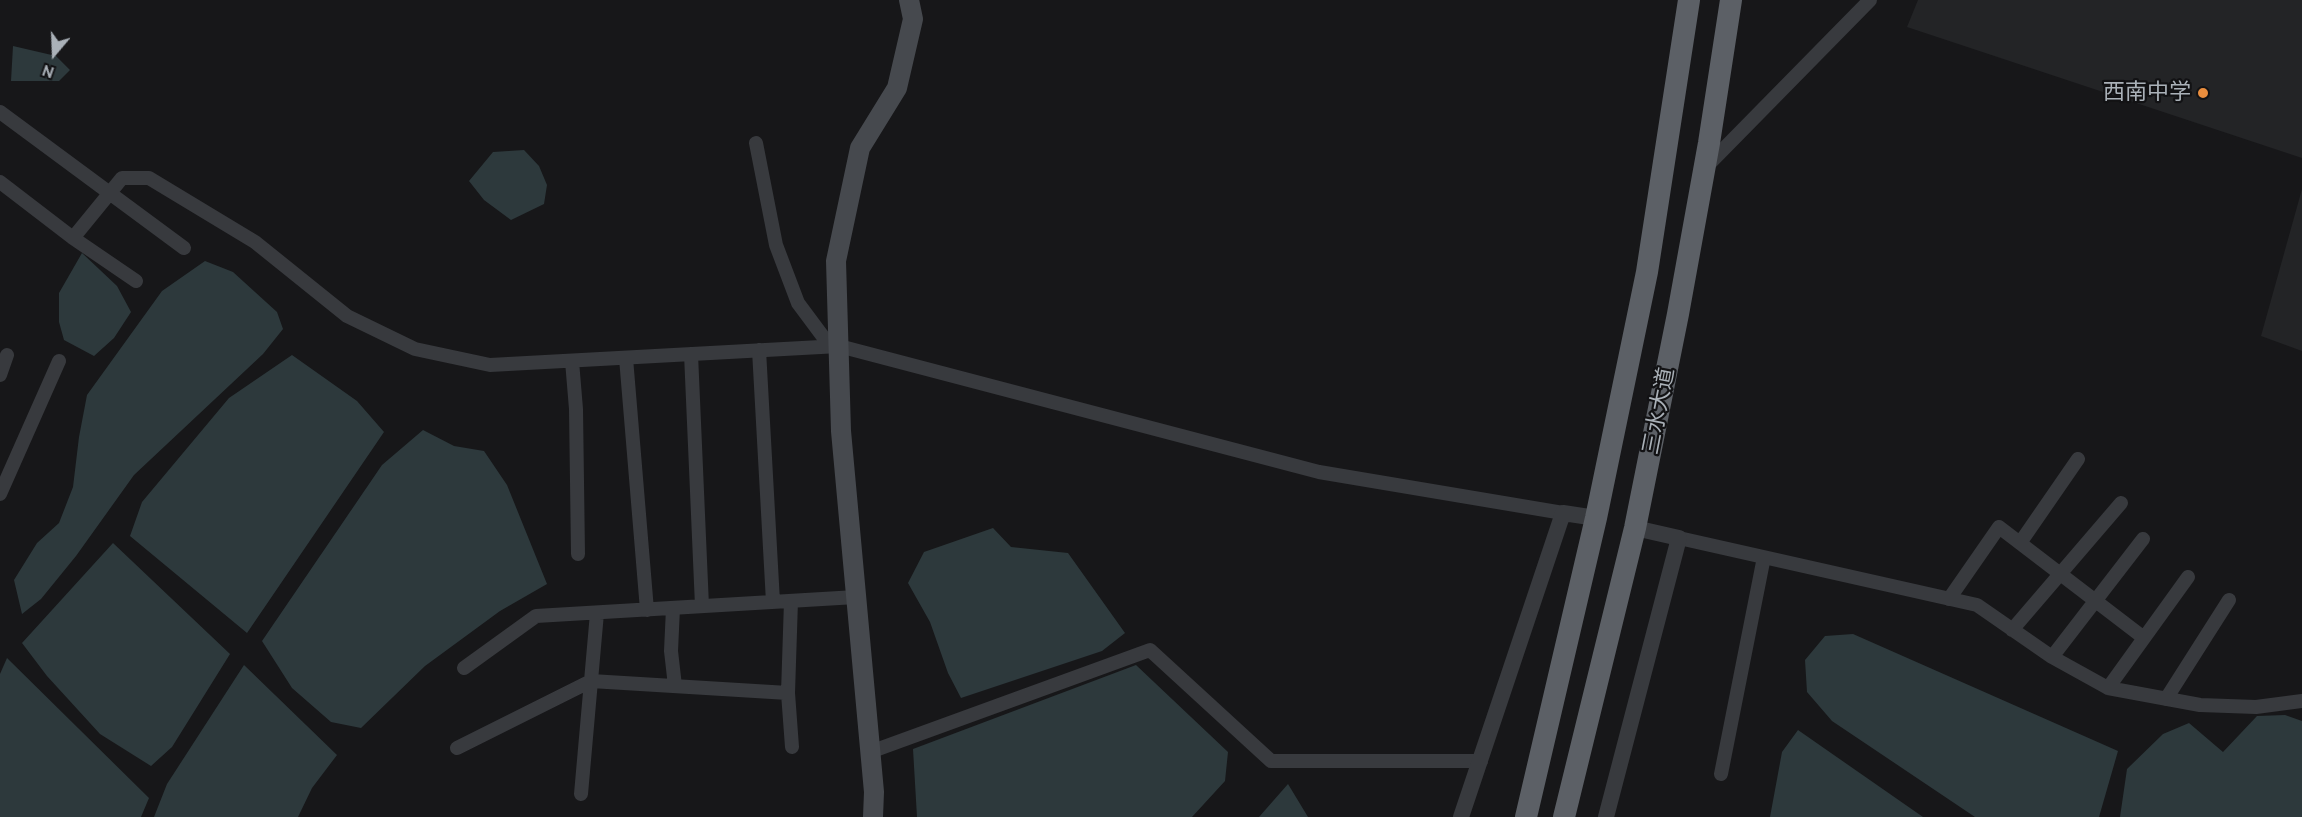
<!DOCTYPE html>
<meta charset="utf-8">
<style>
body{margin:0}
#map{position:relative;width:2302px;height:817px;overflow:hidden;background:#171719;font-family:Cabin,sans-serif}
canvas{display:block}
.north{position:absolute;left:24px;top:24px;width:60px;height:60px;-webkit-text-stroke:4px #121214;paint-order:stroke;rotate:199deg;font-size:16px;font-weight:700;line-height:24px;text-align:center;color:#aab1b8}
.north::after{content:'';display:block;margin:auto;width:21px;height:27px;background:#aab1b8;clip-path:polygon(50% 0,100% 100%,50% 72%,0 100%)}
</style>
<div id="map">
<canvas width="2302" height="817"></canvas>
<div class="north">N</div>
</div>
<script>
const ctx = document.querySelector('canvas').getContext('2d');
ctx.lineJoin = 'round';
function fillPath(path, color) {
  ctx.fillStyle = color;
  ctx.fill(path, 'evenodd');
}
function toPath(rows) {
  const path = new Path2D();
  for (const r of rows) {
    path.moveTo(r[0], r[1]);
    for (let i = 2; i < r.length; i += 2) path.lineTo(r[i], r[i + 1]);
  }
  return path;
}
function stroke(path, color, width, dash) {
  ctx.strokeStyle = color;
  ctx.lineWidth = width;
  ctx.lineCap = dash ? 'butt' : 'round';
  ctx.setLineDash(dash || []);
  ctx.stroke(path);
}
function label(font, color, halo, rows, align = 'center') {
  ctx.font = font + ' Cabin,"Noto Sans SC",sans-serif';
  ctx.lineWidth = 4.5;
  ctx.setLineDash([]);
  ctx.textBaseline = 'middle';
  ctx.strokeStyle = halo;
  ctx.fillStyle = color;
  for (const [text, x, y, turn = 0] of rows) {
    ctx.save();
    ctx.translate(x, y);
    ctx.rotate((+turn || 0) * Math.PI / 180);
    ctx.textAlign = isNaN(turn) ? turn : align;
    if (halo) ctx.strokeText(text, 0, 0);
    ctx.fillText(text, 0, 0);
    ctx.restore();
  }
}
const built = toPath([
 [1918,0,2302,0,2302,158,1907,27],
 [2302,189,2302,351,2261,336]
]);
const water = toPath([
 [13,46,56,56,70,70,59,81,11,81],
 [524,150,539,166,547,185,544,204,511,220,484,200,469,181,493,152],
 [82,253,117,286,131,312,114,338,94,356,64,340,59,322,59,293],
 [205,261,233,272,277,312,283,329,263,354,134,475,76,556,41,599,22,614,14,580,37,543,59,523,73,487,79,437,87,395,162,291],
 [292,355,357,401,384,432,247,633,130,536,142,502,229,398],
 [423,430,454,446,484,451,507,485,547,584,500,611,425,666,361,728,331,722,292,688,262,641,382,465],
 [993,528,1011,547,1068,553,1125,633,1102,651,961,698,948,673,930,622,908,583,924,552],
 [113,543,230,654,172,747,151,766,100,734,47,676,22,643],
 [1853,634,2118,751,2099,817,1975,817,1832,721,1807,692,1805,660,1825,636],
 [7,658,149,798,141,817,0,817,0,674],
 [244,665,337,755,312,788,298,817,154,817,167,784],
 [1136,665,1228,752,1225,781,1192,817,917,817,913,749],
 [2285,715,2302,721,2302,817,2120,817,2127,769,2163,734,2189,723,2223,752,2257,716],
 [1798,730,1831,753,1923,817,1770,817,1782,752],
 [1288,784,1308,817,1259,817]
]);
const minor = toPath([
 [0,112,184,248],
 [756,143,776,245,798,303,830,346],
 [1705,168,1870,0],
 [0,182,73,238,136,281],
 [73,238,122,178,149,178,255,242,347,316,415,349,490,365,839,346,1319,472,1563,513],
 [759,350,773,602],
 [691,354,702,606],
 [626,358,647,610],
 [572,361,576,409,578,554],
 [0,375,7,355],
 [0,494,59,361],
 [1679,538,1977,605,2052,657,2108,688,2200,705,2256,707,2302,701],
 [2020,543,2078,459],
 [1949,599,1999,527,2144,638],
 [791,601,788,693,792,747],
 [673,608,671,651,675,686],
 [2012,630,2121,503],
 [2052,657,2143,539],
 [464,668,536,616,856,597],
 [2108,688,2188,577],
 [2166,699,2229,600],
 [457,748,591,681,788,693],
 [870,752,1150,650,1271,761,1481,761],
 [1721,774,1764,557],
 [581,794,597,613]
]);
const tertiary = toPath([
 [1461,817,1563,513,1596,518],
 [1606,817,1679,538,1635,528]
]);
const secondary = toPath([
 [873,817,874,792,841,431,836,261,860,148,897,88,913,19,909,0]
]);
const trunk = toPath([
 [1526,817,1596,518,1647,272,1689,0],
 [1564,817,1635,528,1678,314,1709,143,1731,0]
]);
const markers = [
 [2203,93,6,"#ea8e3e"]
];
const poiNames = [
 ["西南中学",2191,93]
];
const streetNames = [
 ["三水大道",1659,411,-79]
];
fillPath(built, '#232426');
fillPath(water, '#2d393c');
stroke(minor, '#383a3e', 14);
stroke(tertiary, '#383a3e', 16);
stroke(secondary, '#46494e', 20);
stroke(trunk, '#5c6066', 22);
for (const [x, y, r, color] of markers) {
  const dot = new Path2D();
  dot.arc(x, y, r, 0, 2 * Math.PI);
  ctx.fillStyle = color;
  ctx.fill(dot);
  stroke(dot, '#121214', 2);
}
label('22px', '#aab1b8', '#121214', poiNames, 'right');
label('22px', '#aab1b8', '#121214', streetNames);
</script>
